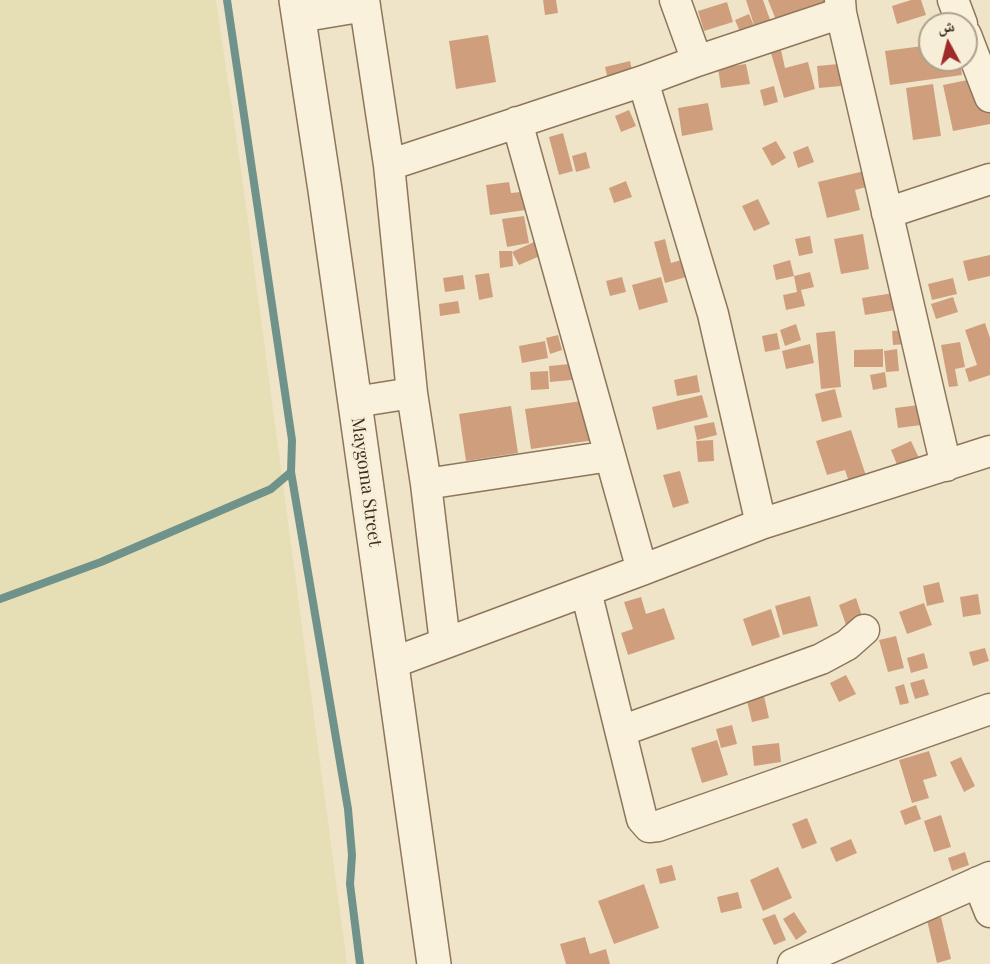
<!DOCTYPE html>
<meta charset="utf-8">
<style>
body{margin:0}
#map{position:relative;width:990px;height:964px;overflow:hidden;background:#f0e4c8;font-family:"Playfair Display","Noto Naskh Arabic",serif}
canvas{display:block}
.north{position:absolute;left:918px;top:12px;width:60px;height:60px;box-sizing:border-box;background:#f7eed8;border:2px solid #ada18e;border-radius:50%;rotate:353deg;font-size:16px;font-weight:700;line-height:24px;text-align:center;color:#3d2e20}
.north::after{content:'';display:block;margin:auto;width:21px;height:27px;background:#9e2a2b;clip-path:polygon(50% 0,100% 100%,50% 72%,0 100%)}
</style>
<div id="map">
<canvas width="990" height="964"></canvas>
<div class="north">ش</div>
</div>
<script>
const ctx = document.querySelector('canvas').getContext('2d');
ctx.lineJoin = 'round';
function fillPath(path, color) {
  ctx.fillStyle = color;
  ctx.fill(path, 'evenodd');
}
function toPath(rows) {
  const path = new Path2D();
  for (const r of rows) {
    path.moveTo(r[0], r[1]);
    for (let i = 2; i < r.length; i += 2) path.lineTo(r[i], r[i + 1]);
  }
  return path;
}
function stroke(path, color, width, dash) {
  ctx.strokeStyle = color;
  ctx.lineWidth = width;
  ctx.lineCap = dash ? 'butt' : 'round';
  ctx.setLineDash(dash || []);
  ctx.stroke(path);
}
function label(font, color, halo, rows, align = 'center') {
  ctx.font = font + ' "Playfair Display",serif';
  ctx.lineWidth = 5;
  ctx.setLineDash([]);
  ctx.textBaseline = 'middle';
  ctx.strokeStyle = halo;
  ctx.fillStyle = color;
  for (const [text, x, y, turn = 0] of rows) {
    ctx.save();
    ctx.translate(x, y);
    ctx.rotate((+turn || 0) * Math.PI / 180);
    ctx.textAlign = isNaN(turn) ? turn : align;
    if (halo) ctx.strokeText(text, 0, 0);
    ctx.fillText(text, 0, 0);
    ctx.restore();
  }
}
const farmland = toPath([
 [0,0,216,0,241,169,347,964,0,964]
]);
const stream = toPath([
 [291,472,348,809,352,855,350,884,360,964],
 [0,599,101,562,271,489,291,472,292,440,227,0]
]);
const building = toPath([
 [543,0,556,0,558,13,545,15],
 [746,0,763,0,773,28,757,34],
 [768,0,835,0,778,25],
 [911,0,921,0,926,15,897,24,892,6],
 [727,2,733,22,704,31,698,11],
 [749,14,757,33,743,39,735,20],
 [488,35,496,82,456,89,449,41],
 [930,45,930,60,960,60,962,75,890,85,885,51],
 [781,50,785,68,808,62,815,89,784,98,771,53],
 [630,61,634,79,609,84,605,67],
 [746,64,750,84,721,88,718,68],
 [839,64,841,86,819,88,817,66],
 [982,77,990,113,990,124,953,131,943,85],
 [933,84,941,136,913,140,906,88],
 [774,86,778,102,764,106,760,90],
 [708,103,713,130,682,136,678,108],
 [629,110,636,126,621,132,615,116],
 [563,133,573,171,559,175,549,137],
 [776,141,786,158,772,166,762,148],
 [808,146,814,162,798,168,793,152],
 [586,152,590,168,576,172,572,156],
 [877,168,881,183,855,190,860,210,827,218,818,182],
 [626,181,632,197,614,203,609,188],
 [509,182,511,193,530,191,533,209,490,215,486,185],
 [758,199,770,224,754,231,742,206],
 [524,216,529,243,507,247,502,219],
 [863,234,869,269,841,274,834,239],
 [810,236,813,253,799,256,795,239],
 [665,239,671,263,688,258,693,275,665,283,654,242],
 [534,242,540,256,519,265,512,252],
 [499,251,512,251,513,266,500,268],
 [990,255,990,276,968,281,963,261],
 [790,260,794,276,776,280,773,265],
 [810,272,814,287,801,290,805,306,786,310,783,295,797,292,794,276],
 [489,273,493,297,479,300,475,275],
 [463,275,465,289,445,292,443,278],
 [622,277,626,292,610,296,606,281],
 [661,277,668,302,639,310,632,285],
 [953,278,957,294,932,300,928,284],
 [900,292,902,309,865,315,862,298],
 [953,297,958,312,936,319,931,304],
 [458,301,460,313,440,316,439,304],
 [985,323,990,338,990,375,969,382,965,369,977,365,965,330],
 [796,324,801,340,785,346,780,330],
 [918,329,906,344,893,345,892,331],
 [835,331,841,387,821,389,816,333],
 [777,333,780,349,765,352,762,336],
 [558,335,562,350,550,354,546,338],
 [545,341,548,358,522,363,519,346],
 [960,342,965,367,955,369,958,386,949,387,941,345],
 [810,344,814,363,786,369,782,351],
 [883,349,883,367,854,367,854,350],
 [897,349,899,371,886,372,884,351],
 [580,363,582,379,550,382,549,366],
 [548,371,549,389,531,390,530,372],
 [885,372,887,387,873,390,870,375],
 [697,375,700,392,677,396,674,380],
 [835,389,842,417,822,422,815,394],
 [702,395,708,417,657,430,652,407],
 [589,400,595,440,531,449,525,409],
 [919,405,921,425,898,428,895,408],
 [511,406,518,453,466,461,459,414],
 [714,422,717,435,697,440,694,426],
 [851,430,866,476,849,482,845,470,827,475,816,441],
 [713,440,714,461,698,462,696,441],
 [911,441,919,458,898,467,891,450],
 [680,471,689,503,673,508,663,475],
 [939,582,944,602,927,606,923,586],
 [978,594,981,614,963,617,960,597],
 [810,596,818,626,783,635,775,606],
 [641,597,646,614,664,608,675,639,628,655,621,633,633,629,624,602],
 [856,598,863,619,846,625,839,605],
 [924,603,932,625,907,634,899,612],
 [771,609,780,637,752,646,743,619],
 [896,636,904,668,888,672,879,640],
 [985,648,989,661,973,666,969,652],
 [924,653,928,668,911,673,907,658],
 [846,675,856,694,839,702,830,683],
 [924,679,929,695,915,699,910,683],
 [904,684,909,703,900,705,895,687],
 [764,696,769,718,752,722,747,701],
 [732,725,737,744,721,748,716,729],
 [717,740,728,775,702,783,691,748],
 [779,743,781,762,754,766,752,746],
 [929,751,937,776,923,780,929,798,912,803,899,760],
 [961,757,975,786,964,792,950,762],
 [916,805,921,819,905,825,900,811],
 [941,815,951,847,934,852,924,821],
 [807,818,817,843,802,849,792,824],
 [851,839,857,853,836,862,830,848],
 [965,852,969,865,952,871,948,858],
 [672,865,676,880,660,884,656,869],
 [778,867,792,898,763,911,750,880],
 [644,884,659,928,614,944,598,901],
 [738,892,742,908,721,913,717,897],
 [794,912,807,932,796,940,783,919],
 [775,914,786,940,774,945,762,919],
 [941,917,951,959,937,963,927,920],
 [585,937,590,954,606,949,610,964,566,964,560,944]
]);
const minor = toPath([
 [364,0,389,165,412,393,426,484,445,643],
 [675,0,697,61],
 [840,0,841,13,946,466],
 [953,0,962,24],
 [299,17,365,6],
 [966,35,990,97],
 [643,81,713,314,761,524],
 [517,122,642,570],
 [389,165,643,81,697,61,841,13],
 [887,213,990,179],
 [355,402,412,393],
 [426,484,610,456],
 [586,591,642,819,649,827,658,826,990,709],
 [392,663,642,570,761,524,990,451],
 [621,731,821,659,847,645,864,630],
 [978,882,990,912],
 [793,964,990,877]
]);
const tertiary = toPath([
 [296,0,325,190,434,964]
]);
const streetNames = [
 ["Maygoma Street",366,482,82]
];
fillPath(farmland, '#e6deb5');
stroke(stream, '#6f938a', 8);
fillPath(building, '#cf9f7d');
stroke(minor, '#8d765c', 33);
stroke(tertiary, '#8d765c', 36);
stroke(minor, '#faf1dc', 30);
stroke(tertiary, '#faf1dc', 33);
label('18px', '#3d2e20', '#f7eed8', streetNames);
</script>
